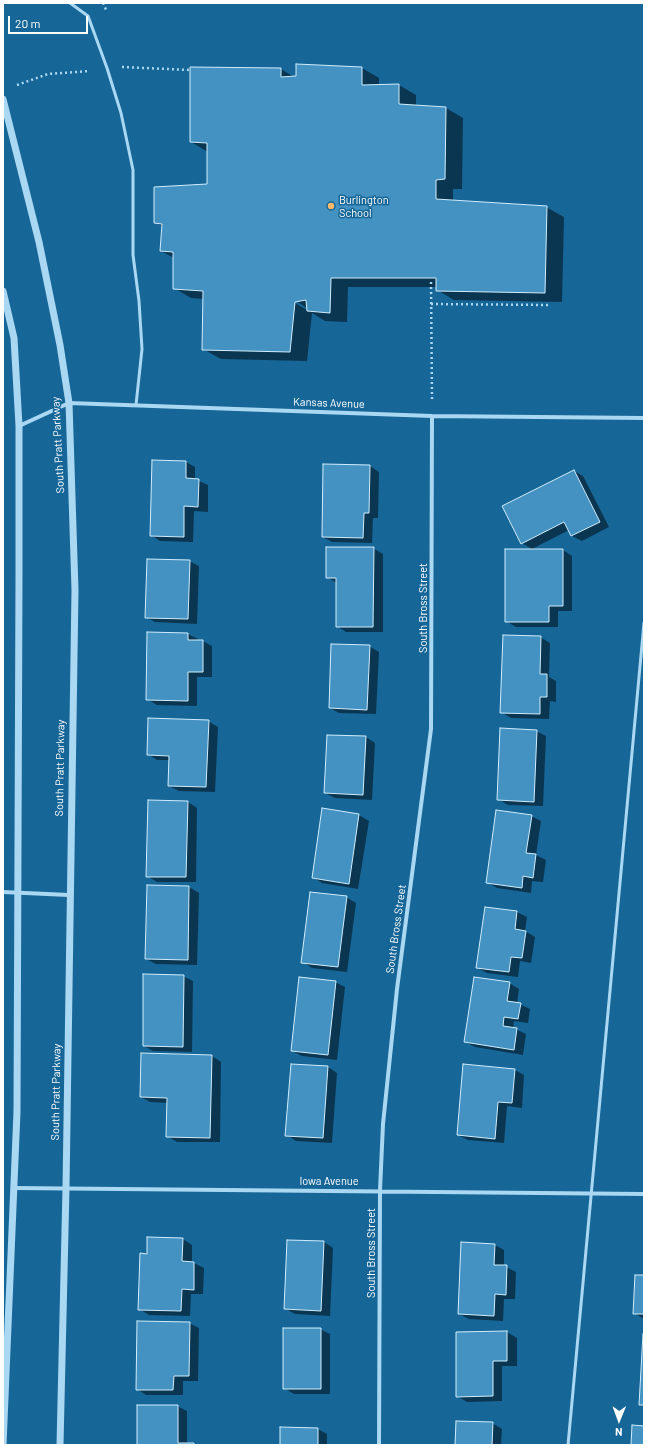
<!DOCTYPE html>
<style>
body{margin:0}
#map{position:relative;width:647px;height:1448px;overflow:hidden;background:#166698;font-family:Barlow,sans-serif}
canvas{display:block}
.frame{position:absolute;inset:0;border:4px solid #fff;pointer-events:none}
.north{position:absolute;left:599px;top:1400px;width:40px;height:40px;-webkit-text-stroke:3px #166698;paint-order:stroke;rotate:181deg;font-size:11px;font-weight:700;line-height:16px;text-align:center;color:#fff}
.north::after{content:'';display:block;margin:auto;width:14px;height:18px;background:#fff;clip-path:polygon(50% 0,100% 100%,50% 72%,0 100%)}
.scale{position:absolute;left:8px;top:16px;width:80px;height:18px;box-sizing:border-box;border:2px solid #fff;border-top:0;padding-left:5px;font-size:12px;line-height:14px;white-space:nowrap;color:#fff;-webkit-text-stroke:3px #166698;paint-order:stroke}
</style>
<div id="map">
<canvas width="647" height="1448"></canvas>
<div class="frame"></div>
<div class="north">N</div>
<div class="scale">20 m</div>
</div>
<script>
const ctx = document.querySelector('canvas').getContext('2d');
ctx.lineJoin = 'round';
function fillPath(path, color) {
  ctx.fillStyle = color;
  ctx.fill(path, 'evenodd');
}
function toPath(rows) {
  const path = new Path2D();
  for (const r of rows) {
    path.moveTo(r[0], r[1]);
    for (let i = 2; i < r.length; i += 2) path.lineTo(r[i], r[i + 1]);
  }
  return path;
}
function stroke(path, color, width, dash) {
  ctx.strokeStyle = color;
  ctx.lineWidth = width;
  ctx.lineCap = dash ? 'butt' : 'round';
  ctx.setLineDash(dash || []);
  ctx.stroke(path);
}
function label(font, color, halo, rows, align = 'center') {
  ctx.font = font + ' Barlow,sans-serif';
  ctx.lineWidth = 3;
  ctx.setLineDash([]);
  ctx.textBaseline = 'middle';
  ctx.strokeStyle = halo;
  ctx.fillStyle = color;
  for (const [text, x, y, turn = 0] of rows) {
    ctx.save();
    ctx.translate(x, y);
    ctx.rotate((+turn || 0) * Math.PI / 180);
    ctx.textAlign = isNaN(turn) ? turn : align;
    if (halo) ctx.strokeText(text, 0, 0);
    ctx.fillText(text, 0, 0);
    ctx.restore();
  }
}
const shadow = toPath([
 [362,68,379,78,379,85,399,85,416,95,416,106,446,108,463,118,462,189,453,189,453,201,546,207,564,217,562,302,454,300,437,290,437,287,348,287,347,322,325,321,312,313,307,361,221,359,203,349,204,299,191,298,174,288,174,258,161,251,162,226,155,222,208,185,208,152,191,142,281,69,294,77],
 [291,298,307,308,307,310,290,300],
 [186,462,195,467,195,479,208,485,208,512,194,511,193,542,160,541,151,535],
 [370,466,379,472,378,518,373,518,372,543,332,542,323,537],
 [574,471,583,476,609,527,582,541,572,536,569,530,532,549,522,543],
 [373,548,383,554,383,632,346,632,337,626,337,583,327,577],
 [563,550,572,556,572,611,558,611,558,627,516,627,506,621],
 [189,561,199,566,197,624,155,622,146,617],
 [148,633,188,634,198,639,197,641,203,641,212,646,212,677,197,677,197,706,157,705,147,699],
 [540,637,550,643,549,677,556,681,556,702,550,701,549,719,511,718,501,712],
 [369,646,379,652,376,714,339,713,330,708],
 [208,721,218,727,215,792,179,791,169,786,170,760,157,760,148,754],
 [536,731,546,736,543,806,508,805,498,799],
 [366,737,375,743,372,800,335,798,325,793],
 [188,802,197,808,196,882,157,882,147,876],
 [323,809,359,815,369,821,358,889,322,883,313,877],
 [531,816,541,821,536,855,546,860,543,882,532,881,531,893,497,888,487,882],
 [148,886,189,887,199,893,197,965,156,964,146,959],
 [346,897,356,903,347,972,312,968,303,962],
 [485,908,517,912,527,917,525,931,535,937,531,963,520,961,518,977,487,973,477,968],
 [183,976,193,981,192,1052,153,1051,144,1046],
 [335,982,345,987,337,1060,302,1056,292,1051],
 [509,983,519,989,517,1003,530,1009,528,1023,514,1021,513,1028,526,1034,523,1055,475,1047,466,1042],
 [212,1056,221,1062,220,1142,177,1142,167,1136,168,1103,150,1102,141,1097],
 [464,1066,515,1070,524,1075,522,1108,507,1106,504,1143,468,1140,458,1135],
 [328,1067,337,1073,332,1143,296,1141,287,1135],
 [183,1239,192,1245,192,1262,204,1268,203,1294,191,1294,190,1316,149,1315,139,1309,148,1255],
 [324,1242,333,1248,330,1316,295,1314,286,1309],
 [495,1245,504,1250,504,1266,516,1272,515,1299,504,1299,503,1321,469,1319,459,1314],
 [644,1276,644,1319,634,1313],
 [189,1323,199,1328,198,1381,183,1381,183,1395,146,1395,137,1389],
 [320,1329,330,1334,330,1394,294,1394,284,1388],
 [507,1332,517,1338,517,1366,502,1366,502,1401,467,1402,457,1396,457,1333],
 [177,1406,187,1411,187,1444,195,1445,138,1445],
 [492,1423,502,1429,501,1445,456,1445],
 [318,1429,327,1434,327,1445,281,1445]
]);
const building = toPath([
 [296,64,362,67,362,85,399,84,399,104,446,107,445,179,436,180,436,199,547,206,545,293,436,291,436,278,331,278,330,313,307,311,306,300,295,302,290,352,202,350,203,291,173,289,173,252,160,251,162,224,154,223,154,187,207,184,207,143,190,142,190,67,281,68,281,77,296,76,296,64],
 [152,460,186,461,186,478,199,479,198,507,184,506,184,537,150,536,152,460],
 [323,464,370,465,369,513,364,513,363,538,322,537,323,464],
 [574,470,600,522,571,536,564,522,521,544,502,506,574,470],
 [326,547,374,547,373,627,336,627,336,578,326,578,326,547],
 [505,549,563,549,563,606,549,606,549,622,505,622,505,549],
 [147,559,190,560,188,619,145,618,147,559],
 [147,632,188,633,188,640,203,640,203,672,188,672,188,701,146,700,147,632],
 [503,635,541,636,540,674,547,674,547,697,540,697,540,714,500,713,503,635],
 [331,644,370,645,367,710,329,708,331,644],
 [148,718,209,720,206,787,168,786,169,756,147,755,148,718],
 [500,728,537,730,534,802,497,800,500,728],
 [327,735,366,736,363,795,324,793,327,735],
 [148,800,188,801,186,877,146,877,148,800],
 [322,808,359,814,349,884,312,878,322,808],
 [496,810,532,815,526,853,536,854,533,878,523,876,522,888,486,883,496,810],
 [147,885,189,886,188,960,145,959,147,885],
 [310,892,347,896,338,967,301,963,310,892],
 [485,907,517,911,515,929,526,931,522,958,511,957,509,972,476,968,485,907],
 [143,974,184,975,183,1047,143,1046,143,974],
 [299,977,336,981,328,1055,291,1051,299,977],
 [474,977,510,982,507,1001,521,1003,518,1019,504,1017,503,1026,517,1028,514,1050,464,1042,474,977],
 [141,1053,212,1055,210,1138,166,1137,167,1098,140,1097,141,1053],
 [291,1064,328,1066,323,1138,285,1136,291,1064],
 [463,1064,515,1069,512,1103,498,1102,495,1139,457,1135,463,1064],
 [147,1237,183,1238,182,1261,194,1262,194,1290,182,1289,181,1311,138,1310,140,1253,147,1254,147,1237],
 [287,1240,324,1241,321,1311,284,1309,287,1240],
 [461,1242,495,1244,494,1265,507,1265,506,1295,495,1294,494,1316,458,1314,461,1242],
 [635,1275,644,1275,644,1314,633,1314,635,1275],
 [137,1321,190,1322,189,1376,174,1376,173,1390,136,1390,137,1321],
 [283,1328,321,1328,321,1389,283,1389,283,1328],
 [507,1331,507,1361,493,1361,493,1396,456,1397,456,1332,507,1331],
 [643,1334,644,1334,644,1405,639,1405,643,1334],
 [137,1405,178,1405,178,1443,194,1443,194,1445,137,1445,137,1405],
 [456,1421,493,1422,492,1445,455,1445,456,1421],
 [632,1425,644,1426,644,1445,631,1445,632,1425],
 [280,1427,318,1428,318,1445,280,1445,280,1427]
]);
const path = toPath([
 [103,3,107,12],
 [122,67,190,70],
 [17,85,48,74,90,71],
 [431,282,432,400],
 [431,304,550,305]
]);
const service = toPath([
 [70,3,88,16,107,68,121,113,133,170,133,255,139,301,142,349,136,405],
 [568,1445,644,623]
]);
const minor = toPath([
 [19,426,69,403,432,416,644,418],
 [3,892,69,895],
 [14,1188,644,1194],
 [379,1445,380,1190,383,1124,397,989,431,729,432,416]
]);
const tertiary = toPath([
 [3,99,39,242,60,345,69,403,75,590,66,1188,60,1445],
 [3,291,14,338,19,426,19,575,17,1112,3,1445]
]);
const markers = [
 [331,206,4,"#ffba6b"]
];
const poiNames = [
 ["Burlington",339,200],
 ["School",339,213]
];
const streetNames = [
 ["Kansas Avenue",329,403,2],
 ["South Pratt Parkway",58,445,-93],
 ["South Bross Street",423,608,-90],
 ["South Pratt Parkway",60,768,-89],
 ["South Bross Street",396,929,-82],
 ["South Pratt Parkway",56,1092,-89],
 ["Iowa Avenue",329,1181],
 ["South Bross Street",371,1253,-90]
];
fillPath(shadow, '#0007');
fillPath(building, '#4492c1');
stroke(building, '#d1edfc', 1);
stroke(path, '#aad7f2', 2.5, [2, 3]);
stroke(service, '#aad7f2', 3);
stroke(minor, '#aad7f2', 4);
stroke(tertiary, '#aad7f2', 7);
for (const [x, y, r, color] of markers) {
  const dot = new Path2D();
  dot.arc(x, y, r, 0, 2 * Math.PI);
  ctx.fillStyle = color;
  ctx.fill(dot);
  stroke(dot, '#166698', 1.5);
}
label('11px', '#fff', '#166698', poiNames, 'left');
label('11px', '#fff', '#166698', streetNames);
</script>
